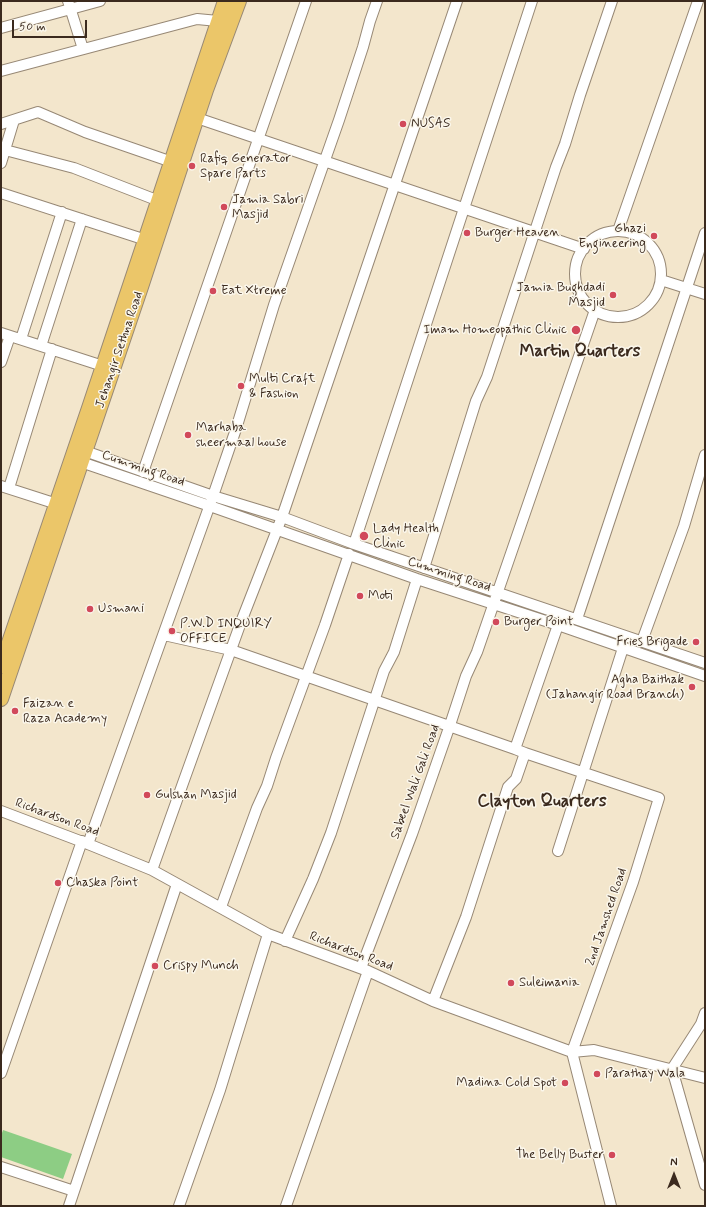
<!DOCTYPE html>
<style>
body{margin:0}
#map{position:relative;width:706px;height:1207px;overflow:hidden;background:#f3e6cc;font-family:Mynerve,sans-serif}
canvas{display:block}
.frame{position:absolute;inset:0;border:2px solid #3b2a1e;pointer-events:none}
.north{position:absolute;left:654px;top:1155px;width:40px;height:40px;-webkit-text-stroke:3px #fbf7ec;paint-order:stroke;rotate:0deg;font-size:11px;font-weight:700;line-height:16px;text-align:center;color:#3b2a1e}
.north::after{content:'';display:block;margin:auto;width:14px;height:18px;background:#3b2a1e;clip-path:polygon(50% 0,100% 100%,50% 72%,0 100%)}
.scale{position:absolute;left:12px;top:20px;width:75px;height:18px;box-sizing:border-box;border:2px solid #3b2a1e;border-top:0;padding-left:5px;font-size:12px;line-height:14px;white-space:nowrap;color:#3b2a1e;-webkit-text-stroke:3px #fbf7ec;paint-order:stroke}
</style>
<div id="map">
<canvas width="706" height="1207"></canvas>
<div class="frame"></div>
<div class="north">N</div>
<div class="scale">50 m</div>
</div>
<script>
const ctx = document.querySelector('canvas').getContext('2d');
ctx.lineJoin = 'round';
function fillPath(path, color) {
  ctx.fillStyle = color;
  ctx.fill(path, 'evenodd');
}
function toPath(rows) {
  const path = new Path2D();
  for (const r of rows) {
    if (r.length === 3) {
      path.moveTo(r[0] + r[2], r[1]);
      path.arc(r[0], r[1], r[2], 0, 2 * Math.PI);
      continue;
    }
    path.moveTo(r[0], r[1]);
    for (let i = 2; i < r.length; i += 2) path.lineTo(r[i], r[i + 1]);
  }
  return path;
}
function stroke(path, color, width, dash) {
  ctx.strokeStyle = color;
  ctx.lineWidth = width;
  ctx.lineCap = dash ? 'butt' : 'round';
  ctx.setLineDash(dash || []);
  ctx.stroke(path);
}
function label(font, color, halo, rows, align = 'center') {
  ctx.font = font + ' Mynerve,sans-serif';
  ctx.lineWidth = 3;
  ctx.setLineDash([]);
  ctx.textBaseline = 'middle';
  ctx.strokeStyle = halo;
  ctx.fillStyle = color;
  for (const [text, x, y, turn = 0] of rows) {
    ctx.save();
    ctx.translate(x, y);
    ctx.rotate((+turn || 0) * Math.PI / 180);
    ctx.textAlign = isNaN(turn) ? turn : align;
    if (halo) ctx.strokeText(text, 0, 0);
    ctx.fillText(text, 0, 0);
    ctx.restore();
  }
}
const green = toPath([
 [3,1130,72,1154,63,1179,1,1157,1,1136]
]);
const minor = toPath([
 [68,1,83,49],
 [1,28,100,1],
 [1,71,197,19,218,21],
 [197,118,584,249],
 [1,124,38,112,85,132,172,162],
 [5,150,74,168,159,201],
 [1,163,14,120],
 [1,193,146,240],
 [618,231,698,1],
 [618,274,43],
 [661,280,705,294],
 [1,333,103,366],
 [21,339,62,212],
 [41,346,82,219],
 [1,362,10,336],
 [79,449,213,496,282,517,354,544,705,663],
 [75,460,210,506,417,579,558,625,705,676],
 [143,472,306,1],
 [1,486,57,504],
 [9,488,52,349],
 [354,544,532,1],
 [424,568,476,401,487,377,556,167,565,144,580,95,612,1],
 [577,619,705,233],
 [164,635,231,650,515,749],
 [642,641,684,526,705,455],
 [525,753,659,798,633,882,572,1052,611,1206],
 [1,811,88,844,152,870,268,934,368,971,433,1001,572,1052,594,1050,705,1078],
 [88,844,213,496,236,429,274,305,339,120,363,47,370,21,377,1],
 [558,851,623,648],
 [152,870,183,783,241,622,282,517,457,1],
 [221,907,257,808,267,786,276,758,325,625,349,554],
 [285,941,313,879,331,833,384,671,394,652,417,579],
 [361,968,412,834,450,725,466,676,477,652,595,310],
 [433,1001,466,917,508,787,516,779,525,753,515,749,558,625],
 [705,1013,701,1024,672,1069,705,1185],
 [1,1073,82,841],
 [1,1167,74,1191],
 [69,1206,177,884],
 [179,1206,220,1090,268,934],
 [286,1206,368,971]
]);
const highway = toPath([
 [1,666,89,408,225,1],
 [1,699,141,287,206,90,239,1]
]);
const markers = [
 [403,124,4,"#d1495b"],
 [192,166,4,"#d1495b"],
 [224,207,4,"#d1495b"],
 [467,233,4,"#d1495b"],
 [654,236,4,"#d1495b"],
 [213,291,4,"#d1495b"],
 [613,295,4,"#d1495b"],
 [576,330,5,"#d1495b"],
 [241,386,4,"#d1495b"],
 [188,435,4,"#d1495b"],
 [364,536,5,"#d1495b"],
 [360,596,4,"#d1495b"],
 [90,609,4,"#d1495b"],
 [496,622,4,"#d1495b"],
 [172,631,4,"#d1495b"],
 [696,642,4,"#d1495b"],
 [692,687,4,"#d1495b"],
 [15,711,4,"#d1495b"],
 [147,795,4,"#d1495b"],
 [58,883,4,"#d1495b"],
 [155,966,4,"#d1495b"],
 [511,983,4,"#d1495b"],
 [597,1074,4,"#d1495b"],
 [565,1083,4,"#d1495b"],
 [612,1155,4,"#d1495b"]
];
const poiNames = [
 ["NUSAS",411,124],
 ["Rafiq Generator",200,159],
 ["Spare Parts",200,174],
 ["Jamia Sabri",232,200],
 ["Masjid",232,215],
 ["Ghazi",646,229,"right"],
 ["Engineering",646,244,"right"],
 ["Burger Heaven",475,233],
 ["Jamia Bughdadi",605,288,"right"],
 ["Masjid",605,303,"right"],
 ["Eat Xtreme",221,291],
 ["Imam Homeopathic Clinic",567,330,"right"],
 ["Multi Craft",249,379],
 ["& Fashion",249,394],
 ["Marhaba",196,428],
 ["sheermaal house",196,443],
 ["Lady Health",373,529],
 ["Clinic",373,544],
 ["Moti",368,596],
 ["Usmani",98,609],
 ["Burger Point",504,622],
 ["P.W.D INQUIRY",180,624],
 ["OFFICE",180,639],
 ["Fries Brigade",688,642,"right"],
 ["Agha Baithak",684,680,"right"],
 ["(Jahangir Road Branch)",684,695,"right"],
 ["Faizan e",23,704],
 ["Raza Academy",23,719],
 ["Gulshan Masjid",155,795],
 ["Chaska Point",66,883],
 ["Crispy Munch",163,966],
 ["Suleimania",519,983],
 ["Parathay Wala",605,1074],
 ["Madina Cold Spot",557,1083,"right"],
 ["The Belly Buster",604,1155,"right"]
];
const streetNames = [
 ["Jehangir Sethna Road",120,350,-71],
 ["Cumming Road",143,469,19],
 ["Cumming Road",449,575,18],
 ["Sabeel Wali Gali Road",416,782,-70],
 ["Richardson Road",57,818,20],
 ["2nd Jamshed Road",607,917,-71],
 ["Richardson Road",351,952,21]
];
const districtNames = [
 ["Martin Quarters",580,352],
 ["Clayton Quarters",542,802]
];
fillPath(green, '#8dcd84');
stroke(minor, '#978875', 12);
stroke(highway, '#978875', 16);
stroke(minor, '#fff', 10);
stroke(highway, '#ebc669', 14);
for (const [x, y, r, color] of markers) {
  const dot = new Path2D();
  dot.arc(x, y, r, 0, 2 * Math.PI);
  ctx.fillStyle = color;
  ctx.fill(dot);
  stroke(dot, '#fbf7ec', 1.5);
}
label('13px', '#3b2a1e', '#fbf7ec', poiNames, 'left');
label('13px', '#3b2a1e', '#fbf7ec', streetNames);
label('bold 17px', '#3b2a1e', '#fbf7ec', districtNames);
</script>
